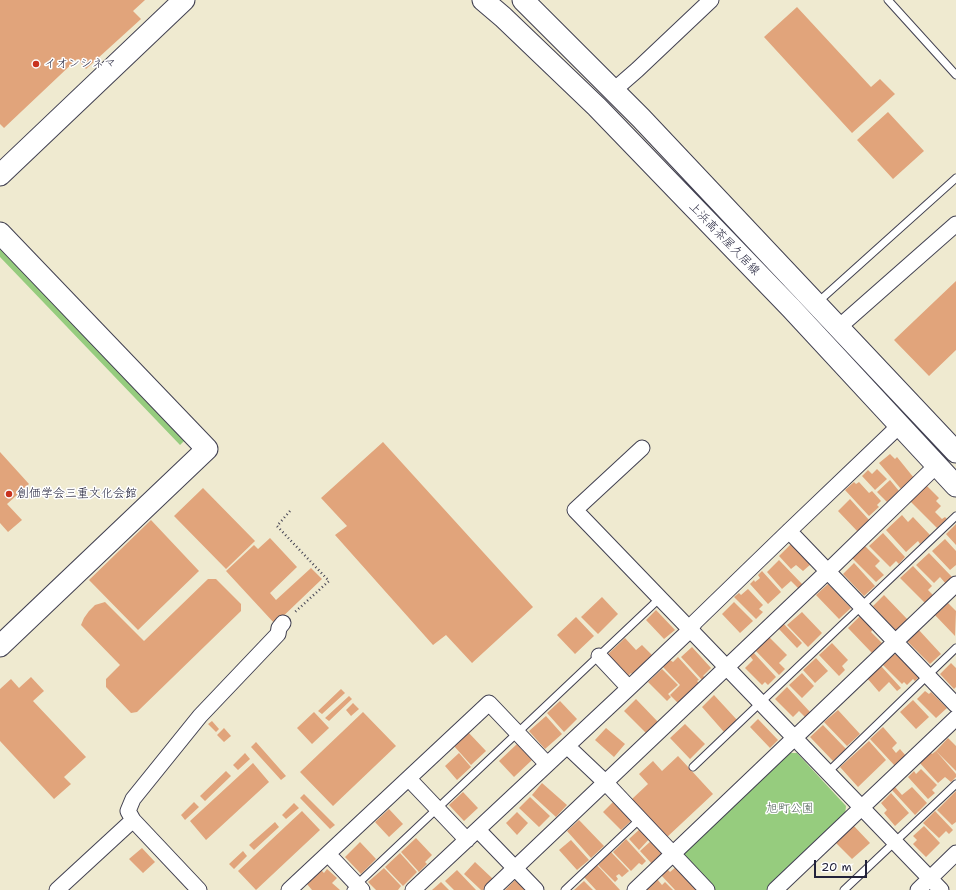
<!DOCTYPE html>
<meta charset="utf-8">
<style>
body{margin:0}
#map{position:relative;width:956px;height:890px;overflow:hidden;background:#efead0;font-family:"Shantell Sans",sans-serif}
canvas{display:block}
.scale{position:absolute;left:814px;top:860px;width:53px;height:18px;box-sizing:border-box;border:2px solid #22223b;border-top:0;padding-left:5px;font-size:12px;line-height:14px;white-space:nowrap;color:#22223b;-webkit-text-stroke:3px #fff;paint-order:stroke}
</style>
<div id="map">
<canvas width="956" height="890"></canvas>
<div class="scale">20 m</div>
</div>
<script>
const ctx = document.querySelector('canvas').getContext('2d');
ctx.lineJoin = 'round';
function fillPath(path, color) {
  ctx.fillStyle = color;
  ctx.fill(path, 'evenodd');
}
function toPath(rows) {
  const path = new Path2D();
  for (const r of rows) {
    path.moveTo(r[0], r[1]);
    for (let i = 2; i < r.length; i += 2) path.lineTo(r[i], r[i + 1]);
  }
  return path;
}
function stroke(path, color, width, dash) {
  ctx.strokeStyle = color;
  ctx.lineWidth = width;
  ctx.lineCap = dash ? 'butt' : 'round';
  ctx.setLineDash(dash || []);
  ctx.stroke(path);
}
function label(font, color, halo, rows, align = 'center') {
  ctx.font = font + ' "Shantell Sans","Klee One",sans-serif';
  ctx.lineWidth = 3;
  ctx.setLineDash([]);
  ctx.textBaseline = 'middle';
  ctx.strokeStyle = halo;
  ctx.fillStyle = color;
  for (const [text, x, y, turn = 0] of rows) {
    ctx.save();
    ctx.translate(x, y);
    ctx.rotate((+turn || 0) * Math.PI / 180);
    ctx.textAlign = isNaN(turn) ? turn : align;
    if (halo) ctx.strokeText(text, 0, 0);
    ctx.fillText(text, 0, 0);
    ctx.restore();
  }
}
const green = toPath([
 [0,245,186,439,180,445,0,257],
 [787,753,797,753,846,806,845,815,766,890,713,890,681,856]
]);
const building = toPath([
 [0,0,145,0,133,11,141,19,86,69,77,59,4,128,0,124],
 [797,7,871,87,880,79,895,94,852,133,764,37],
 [888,112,924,151,893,179,857,140],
 [956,281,956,350,929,376,894,340],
 [383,442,533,607,472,663,446,635,433,645,335,535,347,526,321,498],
 [0,452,29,484,7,504,22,520,8,532,0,523],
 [890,454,895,459,897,457,914,478,901,489,879,463],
 [877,469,887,479,875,490,862,476,868,470,872,474],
 [890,480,899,491,887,502,877,492],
 [854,482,856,484,859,482,869,493,872,491,881,501,877,505,879,507,869,516,845,490],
 [926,485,939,498,936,501,941,506,935,512,942,519,945,517,947,519,937,528,910,501],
 [203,488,255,541,226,569,174,516],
 [850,499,870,521,858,532,838,511],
 [902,515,908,522,913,517,930,535,920,544,918,541,906,552,886,530],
 [151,520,199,571,138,630,89,580],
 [956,524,956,545,946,534],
 [883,533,905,557,899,564,896,561,890,567,869,546],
 [270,538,297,567,270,593,276,600,311,568,322,579,275,624,226,571,254,545,258,549],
 [945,539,956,551,956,565,950,570,932,551],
 [791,544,811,564,803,571,796,565,791,569,779,556],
 [865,546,880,561,875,566,884,575,876,582,852,558],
 [929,553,953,578,946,584,940,577,934,583,916,565],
 [779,560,803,585,799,589,791,581,782,589,767,572],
 [854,563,875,586,864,596,843,574],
 [913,566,932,586,928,590,933,595,925,603,900,578],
 [762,571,781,592,768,604,750,584,754,580,755,582,760,578,758,575],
 [208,579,216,579,241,604,241,611,137,712,131,713,106,687,106,679,120,665,81,625,84,618,89,611,95,605,105,602,144,641],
 [828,584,851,608,839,619,816,595],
 [748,589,763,605,759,609,763,612,756,619,734,597,739,593,741,595],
 [884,595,908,620,896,631,873,606],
 [602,597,618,614,598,634,581,617],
 [734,602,753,621,740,633,722,614],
 [948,603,956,611,955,636,934,614,938,609,940,611],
 [656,610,675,630,664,639,646,620],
 [802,612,822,633,808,647,787,625],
 [860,616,873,629,871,632,882,643,872,653,848,628],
 [576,617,594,636,575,654,557,635],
 [783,623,802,643,797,648,778,628],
 [918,629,941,654,930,664,908,642,908,639],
 [769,637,787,655,779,663,785,669,779,675,755,650],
 [625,638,636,650,642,645,654,657,634,676,631,673,627,677,606,656],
 [832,643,848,660,842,666,845,670,839,676,819,655],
 [692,647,711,668,703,676,706,678,703,681,681,657],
 [753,652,776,677,768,685,765,682,762,685,745,668,753,660,749,655],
 [897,654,919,677,915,681,913,679,907,685,904,682,902,684,882,664,891,655],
 [678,657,699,680,697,681,700,684,679,704,670,695,680,685,663,667,670,660,673,662],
 [816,658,828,671,815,683,803,670],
 [951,663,956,668,956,687,954,689,940,674],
 [881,666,901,688,897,691,889,682,879,692,867,678],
 [662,669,678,685,668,694,671,697,667,701,648,682],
 [802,673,814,686,802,698,789,685],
 [31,677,44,691,33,701,86,757,64,777,71,784,54,799,0,741,0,689,11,679,19,688],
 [787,687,810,712,805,717,799,711,793,717,775,699],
 [341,689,345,693,322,714,318,711],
 [925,691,929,694,931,692,947,708,936,718,917,699],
 [714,695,737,720,724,732,702,707],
 [349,696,352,699,329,721,325,718],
 [636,699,659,723,647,734,624,711],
 [913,700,929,717,916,729,900,712],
 [560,701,577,719,564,732,547,713],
 [353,703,359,709,351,716,346,710],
 [838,710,860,734,847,746,824,722],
 [314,712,329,728,312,744,297,728],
 [363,712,396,746,333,806,300,772],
 [546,716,562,734,545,749,529,731],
 [758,719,778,740,770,748,750,727],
 [212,721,219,729,216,732,208,724],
 [685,724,705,744,690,759,670,738],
 [823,725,846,749,833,761,810,737],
 [883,727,897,743,892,748,896,753,900,749,906,756,895,766,870,739],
 [224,728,231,736,224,742,217,735],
 [606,728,625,744,614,757,595,740],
 [468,732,486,751,471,765,454,746],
 [948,738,956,746,956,771,936,751],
 [869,741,886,760,858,787,840,767],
 [256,742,286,776,281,780,251,747],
 [517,744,532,760,514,777,499,761],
 [936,751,956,774,956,777,951,782,945,777,938,783,919,762,930,752,932,754],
 [245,753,250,759,238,770,233,765],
 [459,753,471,767,457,780,445,766],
 [678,756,713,794,666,838,631,800,648,784,639,774,653,761,662,771],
 [253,763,269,782,206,840,190,821],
 [921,769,937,785,932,790,935,793,928,799,908,777,914,771,916,774],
 [226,771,231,776,205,801,200,796],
 [542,783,567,805,556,817,532,795],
 [895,787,902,795,912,787,927,803,915,815,892,790],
 [956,791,956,822,952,825,937,810],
 [463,792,478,808,464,821,449,805],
 [891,793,909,813,895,826,884,813,887,810,881,803],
 [304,794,335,825,330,829,300,798],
 [530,797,550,816,539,827,519,808],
 [614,801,632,820,621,830,603,812],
 [194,802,199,807,185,820,181,815],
 [294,803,299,808,286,819,282,815],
 [389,809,403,824,389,837,375,822],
 [302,811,320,830,256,890,238,871],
 [935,811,953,830,949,834,946,831,939,838,923,823],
 [517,812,528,823,517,835,506,823],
 [579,820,604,846,591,858,567,831],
 [275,822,279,827,254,850,249,845],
 [853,825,870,843,852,859,835,842],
 [924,826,940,843,926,857,913,844,917,840,913,836],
 [641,828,650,838,639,850,629,839],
 [416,838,432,855,425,862,427,864,419,872,401,852],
 [626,839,646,861,642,865,639,863,631,871,613,852],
 [571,840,589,860,577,870,559,850],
 [652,840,664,854,653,865,640,851],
 [360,842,376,859,361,874,345,857],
 [142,848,155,862,143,873,129,859],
 [243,851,247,856,234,869,229,864],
 [611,852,629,871,622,877,619,874,616,876,618,879,615,882,598,865],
 [400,853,417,872,403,886,385,867],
 [475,862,493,879,483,890,481,890,464,874],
 [597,865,620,890,596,890,584,877],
 [677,866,697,890,675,890,661,875,667,869,670,872],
 [384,868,401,886,398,890,376,890,368,882],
 [327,869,337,878,332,883,340,890,312,890,307,884,321,870,324,873],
 [457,870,476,890,454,890,445,881],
 [516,879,526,890,505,890],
 [657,879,662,885,665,882,673,890,648,890,647,889],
 [584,881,593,890,574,890],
 [441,882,449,890,432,890]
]);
const path = toPath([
 [290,511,277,526,329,581,295,612]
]);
const lane = toPath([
 [888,0,956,75],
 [818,302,956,178],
 [693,767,956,516],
 [828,772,956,648],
 [351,890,660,598],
 [565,890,640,819],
 [844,890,956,784]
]);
const street = toPath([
 [614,90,637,70,711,0],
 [839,327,956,224],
 [642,448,575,510,941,890],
 [789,531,956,705],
 [599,656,629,688],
 [567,746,606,783,707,890],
 [409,779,467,840],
 [478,830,536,890],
 [328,854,362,890],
 [57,890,133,820],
 [199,890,133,820,128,811,133,799,200,716,278,634,279,628,283,623],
 [289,890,489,703,547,764],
 [413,890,629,688,690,630,695,622,789,531,900,425],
 [492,890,828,571,937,465],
 [635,890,956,584],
 [775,890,956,718],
 [918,890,956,853]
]);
const secondary = toPath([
 [483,0,503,17,597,107,791,308,956,486],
 [523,0,641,118,956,452],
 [0,175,184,0],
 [0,233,207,449,0,646]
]);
const markers = [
 [36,64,4,"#c8321e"],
 [9,494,4,"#c8321e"]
];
const poiNames = [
 ["イオンシネマ",44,64],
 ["創価学会三重文化会館",17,494]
];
const streetNames = [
 ["上浜高茶屋久居線",724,239,46]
];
const parkNames = [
 ["旭町公園",790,809]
];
fillPath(green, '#96cc7e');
fillPath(building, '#e1a47b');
stroke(lane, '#414051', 9);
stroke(street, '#414051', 17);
stroke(secondary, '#414051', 23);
stroke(path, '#414051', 2.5, [1, 3]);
stroke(lane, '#fff', 7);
stroke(street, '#fff', 15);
stroke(secondary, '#fff', 21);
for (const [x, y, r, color] of markers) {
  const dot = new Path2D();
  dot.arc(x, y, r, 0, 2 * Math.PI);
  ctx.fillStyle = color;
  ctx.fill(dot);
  stroke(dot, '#fff', 1.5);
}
label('12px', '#22223b', '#fff', poiNames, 'left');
label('12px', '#22223b', '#fff', streetNames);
label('12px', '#4b5e52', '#fff', parkNames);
</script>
